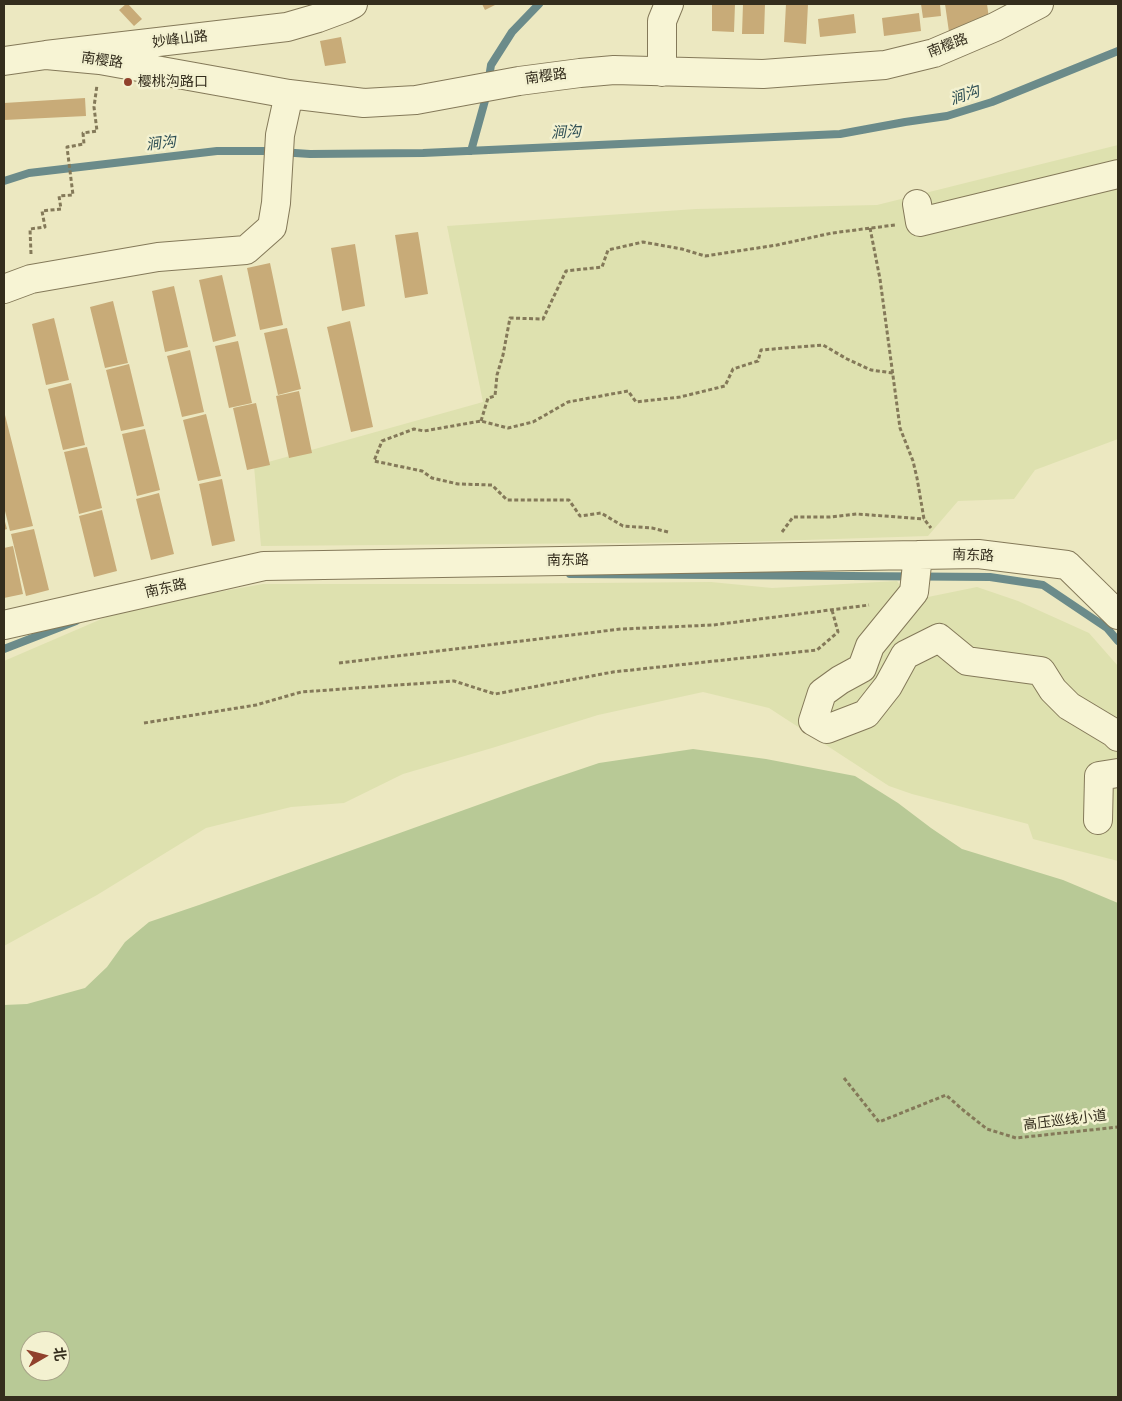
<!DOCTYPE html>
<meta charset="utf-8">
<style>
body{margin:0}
#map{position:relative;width:1122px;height:1401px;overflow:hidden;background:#ece8c1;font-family:"Times New Roman","Noto Sans SC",serif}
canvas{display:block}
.frame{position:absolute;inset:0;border:5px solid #342d1d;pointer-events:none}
.north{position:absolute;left:20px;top:1331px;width:50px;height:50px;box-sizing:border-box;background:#f3f1d0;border:1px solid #a7a388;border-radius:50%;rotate:82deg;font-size:14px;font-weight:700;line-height:20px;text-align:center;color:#342d1d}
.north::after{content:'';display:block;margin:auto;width:18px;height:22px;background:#90412c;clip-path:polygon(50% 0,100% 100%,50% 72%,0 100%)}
</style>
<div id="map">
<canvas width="1122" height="1401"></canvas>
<div class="frame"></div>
<div class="north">北</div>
</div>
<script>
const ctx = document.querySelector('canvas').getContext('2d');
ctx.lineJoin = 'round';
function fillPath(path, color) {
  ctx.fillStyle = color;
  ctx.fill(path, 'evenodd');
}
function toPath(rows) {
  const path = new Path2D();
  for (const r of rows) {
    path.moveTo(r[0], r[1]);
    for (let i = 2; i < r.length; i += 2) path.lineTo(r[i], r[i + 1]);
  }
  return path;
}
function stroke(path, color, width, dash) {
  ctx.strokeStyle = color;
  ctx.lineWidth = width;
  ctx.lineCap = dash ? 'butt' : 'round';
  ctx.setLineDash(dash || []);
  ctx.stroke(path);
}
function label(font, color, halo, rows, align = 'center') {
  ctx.font = font + ' "Times New Roman","Noto Sans SC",serif';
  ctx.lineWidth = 5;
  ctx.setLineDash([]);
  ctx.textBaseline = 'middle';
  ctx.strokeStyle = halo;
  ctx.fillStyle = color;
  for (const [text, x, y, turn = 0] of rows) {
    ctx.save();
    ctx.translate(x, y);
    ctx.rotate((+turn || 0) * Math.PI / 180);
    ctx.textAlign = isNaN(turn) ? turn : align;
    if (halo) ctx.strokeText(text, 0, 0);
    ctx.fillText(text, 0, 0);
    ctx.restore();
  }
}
const farmland = toPath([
 [1118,145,1118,439,1035,470,1014,499,958,501,928,536,742,542,261,546,254,466,483,402,447,226,696,209,877,205],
 [897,581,909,599,928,597,977,587,1018,601,1089,633,1118,666,1118,861,1033,839,1028,824,912,794,889,786,769,708,703,692,598,715,492,748,403,774,344,803,291,807,206,828,97,895,4,946,4,661,127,608,263,584,473,584,711,582,772,588]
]);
const green = toPath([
 [693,749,766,759,855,776,898,803,931,828,962,849,1063,880,1118,903,1118,1397,4,1397,4,1005,27,1004,85,988,107,967,125,942,149,922,199,905,528,787,599,763],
 [30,1341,60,1341,60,1371,30,1371]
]);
const stream = toPath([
 [471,151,486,97,491,65,512,32,539,4],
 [4,181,29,173,217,151,265,151,310,154,423,153,840,134,905,122,947,116,992,102,1118,51],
 [570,574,990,577,1043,585,1107,628,1118,641],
 [4,649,76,621]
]);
const building = toPath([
 [126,4,128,4,142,19,134,26,119,10],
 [482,4,497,4,485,10],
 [712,4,735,4,734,32,712,31],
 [743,4,765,4,764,34,742,34],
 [786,4,808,4,806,44,784,42],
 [921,4,940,4,941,16,923,18],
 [945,4,987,4,990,26,949,32],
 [919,13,921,31,884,36,882,18],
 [854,14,856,33,820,37,818,19],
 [341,37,346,63,325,66,320,41],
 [85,98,86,116,4,120,4,103],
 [418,232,428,294,405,298,395,235],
 [355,244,365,306,342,311,331,248],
 [270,263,283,325,260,330,247,268],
 [222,275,236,336,213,342,199,280],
 [174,286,188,347,165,352,152,291],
 [113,301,128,363,105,368,90,307],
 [54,318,69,380,46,385,32,324],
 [350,321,373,427,351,432,327,327],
 [287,328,301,389,278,395,264,333],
 [238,341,252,403,229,408,215,346],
 [190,350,204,412,182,417,167,356],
 [129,364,144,426,121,431,106,370],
 [71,383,85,445,63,450,48,389],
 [299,391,312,453,289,458,276,396],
 [256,403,270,465,247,470,233,408],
 [4,411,33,526,10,531,4,507],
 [206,414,221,476,198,481,183,420],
 [145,429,160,490,137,496,122,434],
 [87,447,102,508,79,514,64,452],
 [222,479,235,541,212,546,199,484],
 [159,493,174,554,151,560,136,499],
 [102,510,117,571,94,577,79,516],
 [4,518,7,529,4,530],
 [34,529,49,590,26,596,11,534],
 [13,546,23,594,4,598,4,548]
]);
const path = toPath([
 [870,228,880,279,900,428,913,461,917,478,924,519,931,528],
 [31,254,30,229,45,227,42,211,61,209,59,196,73,195,67,147,84,144,83,133,97,131,94,107,97,85],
 [481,421,488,398,495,396,497,375,503,355,510,318,543,319,566,271,602,267,608,250,643,242,682,249,705,256,777,245,832,233,895,225],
 [668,532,652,528,623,526,601,513,580,516,569,500,507,500,492,485,458,484,432,478,422,471,374,461,382,441,414,429,424,431,481,421,508,428,533,422,568,402,628,391,636,402,680,397,725,386,733,369,758,361,761,350,823,345,847,359,871,370,893,373],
 [782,532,793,517,830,517,857,514,924,519],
 [339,663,621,629,713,625,869,605],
 [144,723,256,705,301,692,454,681,495,694,613,672,817,650,838,632,832,610],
 [844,1078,879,1122,946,1095,963,1110,987,1129,1016,1138,1118,1127]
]);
const minor = toPath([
 [46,55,100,60,289,94,364,103,416,100,519,81,580,73,614,70,763,74,885,65,934,53,995,27,1039,4],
 [4,61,46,55,287,27,318,18,345,8,353,4],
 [662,72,662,21,669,4],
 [917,204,920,222,1118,174],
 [4,289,31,279,158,257,246,250,272,227,276,203,280,135,289,94],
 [918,555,914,592,870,646,862,668,840,680,822,693,813,721,827,729,866,714,888,686,905,655,939,638,967,661,1041,671,1053,690,1069,706,1114,733,1118,737],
 [4,625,264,566,978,554,1067,565,1118,615],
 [1098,820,1099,776,1118,773]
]);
const markers = [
 [128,82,5,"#90412c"]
];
const streetNames = [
 ["妙峰山路",180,40,-7],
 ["南樱路",948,46,-21],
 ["南樱路",102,61,8],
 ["南樱路",546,77,-8],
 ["南东路",973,556,2],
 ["南东路",568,561,-1],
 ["南东路",166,589,-13],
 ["高压巡线小道",1065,1121,-7]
];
const poiNames = [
 ["樱桃沟路口",138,82]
];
const waterNames = [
 ["涧沟",965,96,-18],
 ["涧沟",566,133,-3],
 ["涧沟",161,144,-7]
];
fillPath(farmland, '#dee1af');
fillPath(green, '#b8c996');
stroke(stream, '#6b8b8a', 8);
fillPath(building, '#c8ab78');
stroke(minor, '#847959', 30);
stroke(path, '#847959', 3, [4, 2.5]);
stroke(minor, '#f7f4d4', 28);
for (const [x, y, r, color] of markers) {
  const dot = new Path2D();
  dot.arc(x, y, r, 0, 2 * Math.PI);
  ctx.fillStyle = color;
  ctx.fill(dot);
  stroke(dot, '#f3f1d0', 2);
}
label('14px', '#342d1d', '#f3f1d0', streetNames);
label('14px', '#342d1d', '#f3f1d0', poiNames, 'left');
label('italic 15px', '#2d4e54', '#f3f1d0', waterNames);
</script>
